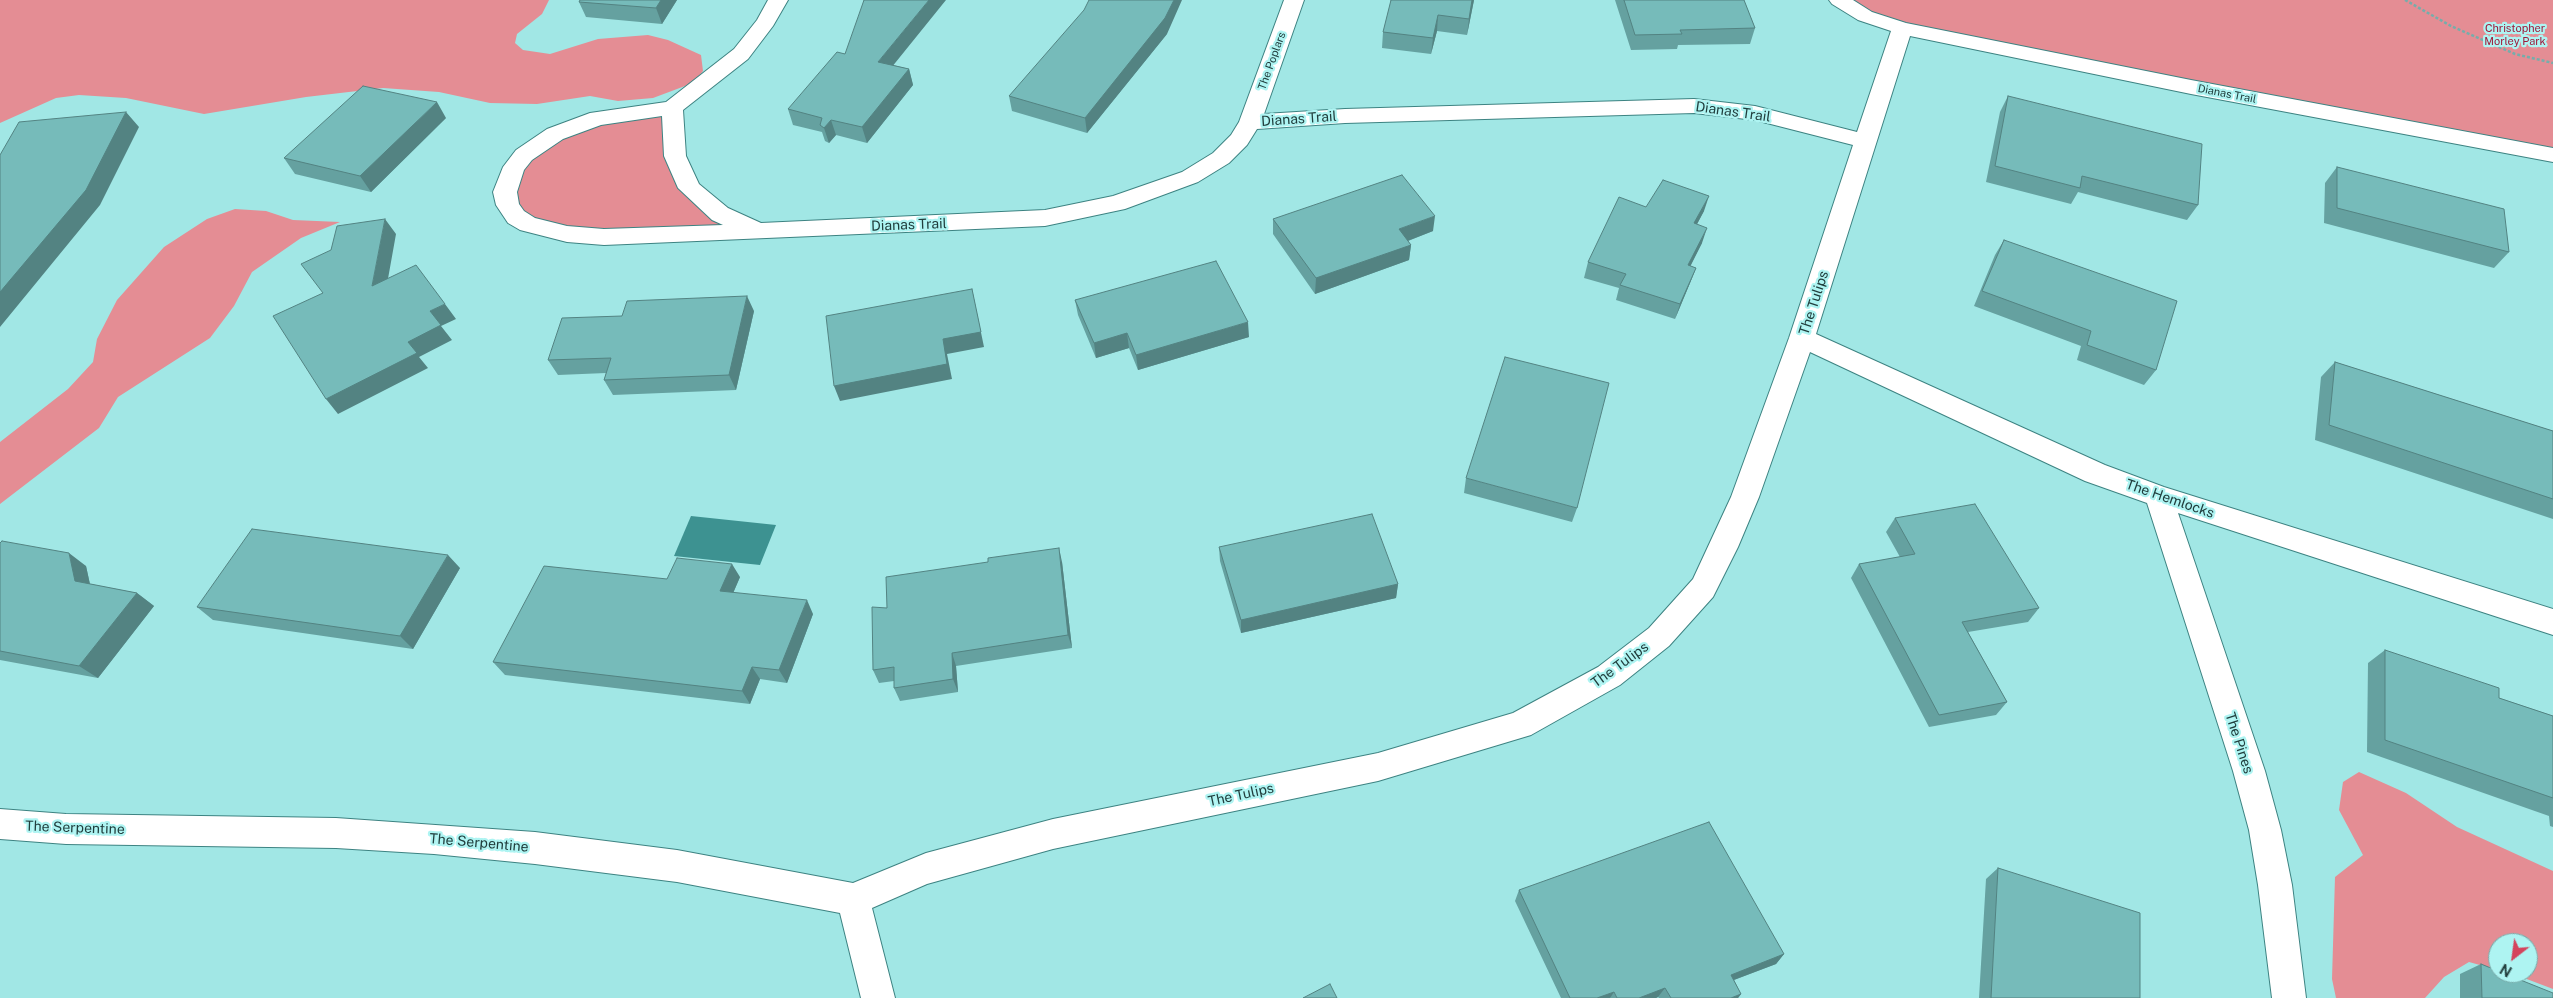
<!DOCTYPE html>
<style>
body{margin:0}
#map{position:relative;width:2553px;height:998px;overflow:hidden;background:#a1e7e5;font-family:"Public Sans",sans-serif}
canvas{display:block}
.north{position:absolute;left:2488px;top:933px;width:50px;height:50px;box-sizing:border-box;background:#aef4f2;border:1px solid #76abaa;border-radius:50%;rotate:210deg;font-size:14px;font-weight:700;line-height:20px;text-align:center;color:#213e3d}
.north::after{content:'';display:block;margin:auto;width:18px;height:22px;background:#d4445d;clip-path:polygon(50% 0,100% 100%,50% 72%,0 100%)}
</style>
<div id="map">
<canvas width="2553" height="998"></canvas>
<div class="north">N</div>
</div>
<script>
const ctx = document.querySelector('canvas').getContext('2d');
ctx.lineJoin = 'round';
function fillPath(path, color) {
  ctx.fillStyle = color;
  ctx.fill(path, 'evenodd');
}
function toPath(rows) {
  const path = new Path2D();
  for (const r of rows) {
    path.moveTo(r[0], r[1]);
    for (let i = 2; i < r.length; i += 2) path.lineTo(r[i], r[i + 1]);
  }
  return path;
}
function stroke(path, color, width, dash) {
  ctx.strokeStyle = color;
  ctx.lineWidth = width;
  ctx.lineCap = dash ? 'butt' : 'round';
  ctx.setLineDash(dash || []);
  ctx.stroke(path);
}
function label(font, color, halo, rows, align = 'center') {
  ctx.font = font + ' "Public Sans",sans-serif';
  ctx.lineWidth = 4.5;
  ctx.setLineDash([]);
  ctx.textBaseline = 'middle';
  ctx.strokeStyle = halo;
  ctx.fillStyle = color;
  for (const [text, x, y, turn = 0] of rows) {
    ctx.save();
    ctx.translate(x, y);
    ctx.rotate((+turn || 0) * Math.PI / 180);
    ctx.textAlign = isNaN(turn) ? turn : align;
    if (halo) ctx.strokeText(text, 0, 0);
    ctx.fillText(text, 0, 0);
    ctx.restore();
  }
}
const green = toPath([
 [0,0,549,0,542,14,517,34,515,43,523,50,550,54,598,39,648,35,668,40,701,55,703,71,696,80,685,86,653,98,618,101,590,96,537,104,490,103,439,92,383,88,306,97,204,114,126,98,79,95,56,98,0,123],
 [1839,0,2553,0,2553,155,1902,28],
 [672,108,690,188,758,231,604,237,528,224,508,179,555,134],
 [235,209,266,211,293,220,340,222,301,238,252,272,234,306,210,338,118,397,99,428,0,504,0,442,68,389,93,362,97,339,117,300,164,247,207,219],
 [2359,772,2406,793,2457,827,2553,871,2553,989,2511,973,2528,973,2528,943,2498,943,2498,970,2469,962,2444,977,2425,998,2336,998,2332,979,2335,877,2363,855,2339,810,2343,782]
]);
const water = toPath([
 [691,516,776,525,760,565,674,556]
]);
const path = toPath([
 [2405,0,2451,26,2515,54,2553,63]
]);
const minor = toPath([
 [768,0,788,0,773,26,748,59,683,110,686,156,699,184,728,208,761,223,1045,210,1113,196,1182,172,1213,153,1231,135,1239,122,1284,0,1304,0,1264,114,1345,109,1694,99,1755,106,1857,132,1891,31,1858,20,1832,4,1829,0,1853,0,1872,12,1906,23,2191,80,2553,148,2553,162,2191,94,1910,36,1816,334,2105,465,2164,487,2553,609,2553,635,2178,513,2265,771,2281,830,2292,885,2306,998,2272,998,2258,885,2249,830,2233,771,2147,503,2085,481,1810,352,1759,497,1738,547,1713,597,1669,646,1620,685,1531,735,1378,781,1053,849,927,884,872,908,895,998,861,998,840,913,677,882,535,864,434,854,336,848,66,844,0,839,0,809,66,814,336,818,535,832,677,850,853,883,926,853,1053,819,1378,753,1513,713,1598,667,1649,628,1693,579,1731,497,1789,338,1853,145,1755,120,1694,113,1345,123,1257,129,1247,145,1229,163,1198,182,1125,209,1045,226,604,245,567,242,520,230,508,223,496,205,493,192,503,167,516,150,547,129,590,113,666,102,734,49,757,20,768,0],
 [662,116,664,156,678,188,712,220,723,225,604,229,567,226,535,218,524,211,519,204,517,192,524,170,532,160,563,139,601,125,662,116]
]);
const wall = toPath([
 [677,0,662,24,586,17,579,2],
 [1474,0,1467,35,1437,31,1431,54,1382,48,1383,32],
 [1615,0,1744,0,1755,28,1750,44,1678,45,1677,49,1631,50],
 [1167,34,1087,133,1012,111,1009,96],
 [893,65,909,69,913,85,867,143,836,135,829,143,825,141,822,132,793,125,788,109],
 [2008,96,2198,205,2187,220,2078,192,2071,204,1986,182,2000,112],
 [446,118,371,192,295,174,284,158],
 [2337,167,2509,252,2494,268,2324,223,2325,183],
 [1646,207,1704,211,1697,224,1702,243,1690,266,1696,268,1690,283,1675,319,1616,300,1619,288,1584,278,1588,262],
 [1273,219,1433,231,1408,241,1411,245,1409,260,1315,294,1273,234],
 [2004,240,2156,370,2144,385,2077,360,2081,346,1974,306,1995,255],
 [1075,300,1249,337,1138,370,1129,348,1096,358,1078,315],
 [754,311,736,390,613,395,604,380,606,373,558,375,548,360],
 [2335,362,2553,431,2553,519,2315,440,2321,377],
 [1466,478,1577,508,1572,522,1464,493],
 [1895,518,2039,608,2028,622,1968,632,2007,702,1996,715,1929,727,1851,578,1859,564,1900,557,1886,532],
 [0,543,86,566,90,584,137,593,154,606,98,678,0,660],
 [1219,547,1398,584,1396,598,1241,633,1220,561],
 [1062,562,1072,648,956,666,958,692,900,701,894,688,894,681,879,683,873,670,887,608],
 [460,568,413,649,213,620,197,607],
 [740,577,733,593,813,614,787,683,760,679,750,704,505,675,493,662,667,579],
 [2385,650,2499,698,2553,716,2553,827,2550,826,2549,816,2367,752,2368,663],
 [1998,868,2140,998,1979,998,1986,879],
 [1519,890,1784,954,1776,964,1734,980,1741,994,1738,998,1659,998,1658,997,1656,998,1561,998,1515,901],
 [2481,964,2553,998,2460,998,2460,974]
]);
const shadedWall = toPath([
 [661,0,677,0,662,24,656,8],
 [929,0,946,0,883,78,878,62],
 [1174,0,1182,0,1167,34,1087,133,1085,118],
 [1472,0,1474,0,1467,35,1469,19],
 [1438,15,1437,31,1431,54,1433,38],
 [909,69,913,85,867,143,862,127],
 [437,102,446,118,371,192,360,176],
 [126,112,139,127,100,205,0,327,0,292],
 [831,120,836,135,829,143,824,128],
 [1709,196,1704,211,1689,239,1694,223],
 [1435,216,1433,231,1397,245,1399,229],
 [385,219,396,234,384,301,372,286],
 [1707,228,1702,243,1683,281,1688,265],
 [1411,245,1409,260,1315,294,1316,278],
 [1696,268,1690,283,1675,319,1680,304],
 [972,289,984,347,947,354,952,379,840,401,834,386,943,339],
 [747,296,754,311,736,390,729,375],
 [445,304,456,319,441,326,452,340,419,357,428,368,338,414,326,399,408,342,430,311],
 [1248,322,1249,337,1138,370,1136,355],
 [1127,333,1129,348,1096,358,1094,343],
 [1059,548,1062,562,1072,648,1068,635],
 [69,553,86,566,92,594,75,581],
 [448,555,460,568,413,649,400,636],
 [732,564,740,577,728,605,720,591],
 [1398,584,1396,598,1241,633,1241,620],
 [137,593,154,606,98,678,79,666],
 [807,600,813,614,787,683,779,670],
 [952,653,956,666,958,692,953,679],
 [752,667,760,679,750,704,742,691],
 [1784,954,1776,964,1723,984,1731,975],
 [1665,988,1658,997,1656,998,1639,998],
 [1614,992,1610,998,1597,998],
 [1741,994,1738,998,1731,998]
]);
const building = toPath([
 [580,0,661,0,656,8,579,2,580,0],
 [864,0,929,0,878,62,909,69,862,127,831,120,824,128,820,125,822,118,788,109,837,52,845,54,864,0],
 [1089,0,1174,0,1165,18,1085,118,1009,96,1084,10,1089,0],
 [1391,0,1472,0,1469,19,1438,15,1433,38,1383,32,1391,0],
 [1624,0,1744,0,1755,28,1680,30,1682,34,1635,35,1624,0],
 [363,86,437,102,360,176,284,158,363,86],
 [2008,96,2202,144,2198,205,2082,176,2080,188,1995,166,2008,96],
 [126,112,86,190,0,292,0,155,19,122,126,112],
 [2337,167,2504,209,2509,252,2337,208,2337,167],
 [1402,175,1435,216,1399,229,1411,245,1316,278,1273,219,1402,175],
 [1663,180,1709,196,1694,223,1707,228,1688,265,1696,268,1680,304,1620,285,1626,274,1588,262,1619,197,1646,207,1663,180],
 [385,219,372,286,416,265,445,304,430,311,441,325,408,342,417,353,326,399,273,316,323,293,301,264,331,250,337,226,385,219],
 [2004,240,2177,301,2156,370,2087,345,2091,331,1982,291,2004,240],
 [1216,261,1248,322,1136,355,1127,333,1094,343,1075,300,1216,261],
 [972,289,981,332,943,339,947,364,834,386,826,316,972,289],
 [747,296,729,375,604,380,611,358,548,360,562,318,622,316,627,301,747,296],
 [1505,357,1609,383,1577,508,1466,478,1505,357],
 [2335,362,2553,431,2553,499,2329,425,2335,362],
 [1975,504,2039,608,1962,622,2007,702,1939,715,1859,564,1915,554,1895,518,1975,504],
 [1372,514,1398,584,1241,620,1219,547,1372,514],
 [252,529,448,555,400,636,197,607,252,529],
 [2,541,69,553,75,581,137,593,79,666,0,651,0,543,2,541],
 [1059,548,1068,635,952,653,953,679,894,688,894,667,873,670,872,607,887,608,886,577,988,562,988,558,1059,548],
 [677,558,732,564,720,591,807,600,779,670,752,667,742,691,493,662,544,566,667,579,677,558],
 [2385,650,2499,688,2499,698,2553,716,2553,798,2385,740,2385,650],
 [1709,822,1784,954,1731,975,1741,994,1731,998,1671,998,1665,988,1639,998,1617,998,1614,992,1597,998,1570,998,1519,890,1709,822],
 [1998,868,2140,913,2140,998,1991,998,1998,868],
 [2481,964,2498,971,2498,973,2503,973,2553,993,2553,998,2482,998,2481,964],
 [1330,984,1337,998,1303,998,1330,984]
]);
const farParknames = [
 ["Christopher",2515,29],
 ["Morley Park",2515,42]
];
const farStreetnames = [
 ["The Poplars",1272,61,-70],
 ["Dianas Trail",2227,94,11]
];
const streetNames = [
 ["Dianas Trail",1733,112,8],
 ["Dianas Trail",1299,119,-4],
 ["Dianas Trail",909,225,-2],
 ["The Tulips",1814,303,-72],
 ["The Hemlocks",2170,499,19],
 ["The Tulips",1620,665,-36],
 ["The Pines",2239,743,72],
 ["The Tulips",1241,795,-12],
 ["The Serpentine",75,828,2],
 ["The Serpentine",479,843,5]
];
fillPath(green, '#e48d94');
fillPath(water, '#3d9291');
stroke(minor, '#3d8382', 2);
stroke(path, '#75adab', 2.5, [3, 2]);
fillPath(minor, '#fff');
fillPath(wall, '#65a1a0');
fillPath(shadedWall, '#538382');
fillPath(building, '#76bbba');
stroke(building, '#538382', 1);
label('11px', '#9e1a3a', '#aef4f2', farParknames);
label('11px', '#213e3d', '#aef4f2', farStreetnames);
label('14px', '#213e3d', '#aef4f2', streetNames);
</script>
